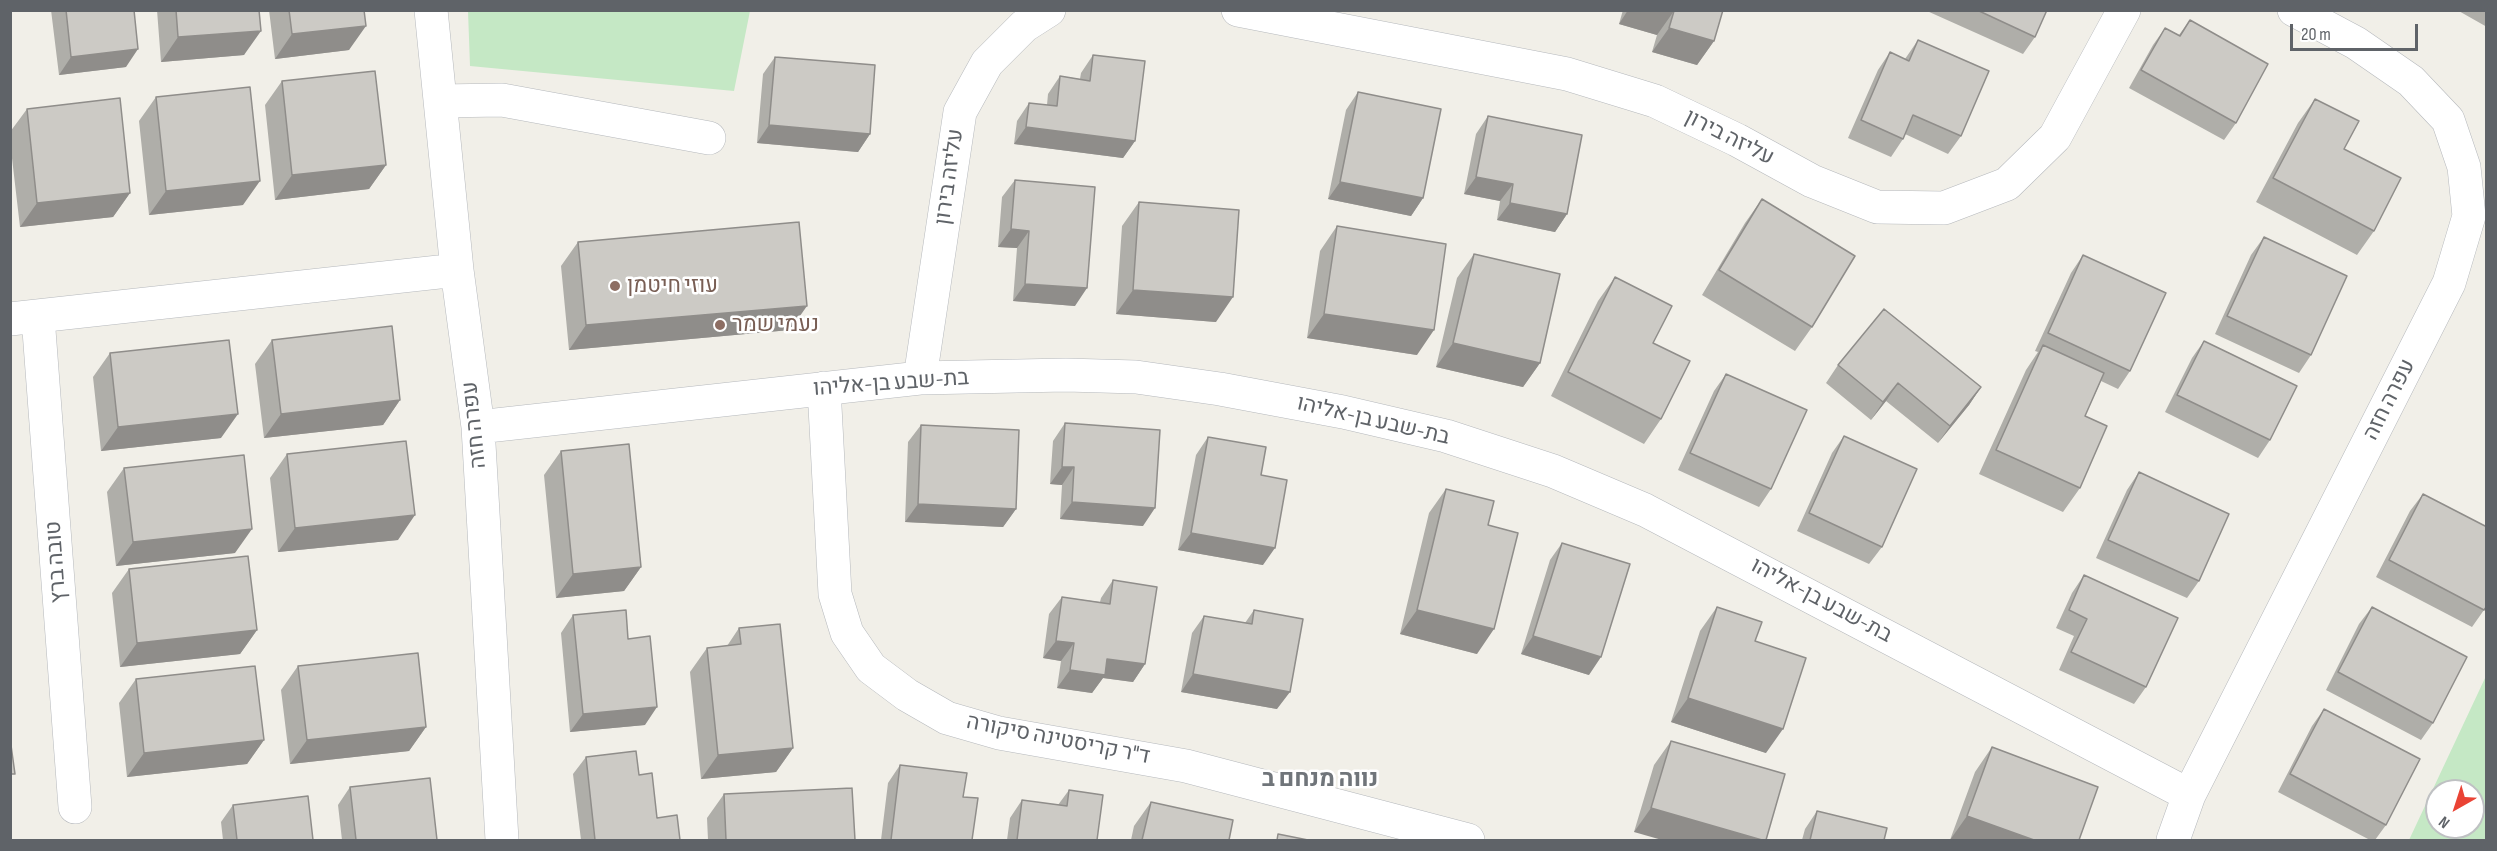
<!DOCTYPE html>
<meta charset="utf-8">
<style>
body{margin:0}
#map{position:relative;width:2497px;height:851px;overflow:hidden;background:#f1efe8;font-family:"Sofia Sans Condensed",sans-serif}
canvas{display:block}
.frame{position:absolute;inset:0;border:12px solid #5f6368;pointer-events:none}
.north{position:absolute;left:2425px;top:779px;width:60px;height:60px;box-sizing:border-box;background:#fff;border:2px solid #bfc1c3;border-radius:50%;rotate:219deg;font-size:16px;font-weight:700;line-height:24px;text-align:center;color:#5f6368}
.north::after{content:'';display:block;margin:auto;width:21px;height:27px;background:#ea4335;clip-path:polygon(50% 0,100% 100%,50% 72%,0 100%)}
.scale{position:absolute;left:2290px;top:24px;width:128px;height:27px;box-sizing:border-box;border:3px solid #5f6368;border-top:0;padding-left:8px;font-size:18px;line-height:21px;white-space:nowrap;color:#5f6368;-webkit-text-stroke:4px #fff;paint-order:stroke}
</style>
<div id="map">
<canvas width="2497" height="851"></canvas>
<div class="frame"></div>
<div class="north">N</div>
<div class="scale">20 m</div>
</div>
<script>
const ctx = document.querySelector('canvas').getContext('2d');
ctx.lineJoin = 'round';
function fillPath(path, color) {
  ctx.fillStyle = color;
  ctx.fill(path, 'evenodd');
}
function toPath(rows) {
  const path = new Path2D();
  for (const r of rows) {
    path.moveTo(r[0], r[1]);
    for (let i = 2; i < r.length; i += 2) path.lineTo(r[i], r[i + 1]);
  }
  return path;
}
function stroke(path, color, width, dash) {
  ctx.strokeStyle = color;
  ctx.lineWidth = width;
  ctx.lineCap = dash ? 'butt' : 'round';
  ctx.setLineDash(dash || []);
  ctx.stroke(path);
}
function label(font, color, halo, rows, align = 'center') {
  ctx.font = font + ' "Sofia Sans Condensed",Heebo,sans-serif';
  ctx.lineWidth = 5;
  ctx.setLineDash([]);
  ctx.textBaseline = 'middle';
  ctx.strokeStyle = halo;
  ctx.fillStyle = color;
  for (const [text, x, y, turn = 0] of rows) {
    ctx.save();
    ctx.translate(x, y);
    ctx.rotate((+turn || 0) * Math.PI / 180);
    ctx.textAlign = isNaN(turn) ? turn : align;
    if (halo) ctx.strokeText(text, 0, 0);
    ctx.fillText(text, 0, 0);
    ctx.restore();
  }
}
const green = toPath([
 [468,11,468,10,750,11,734,91,470,66],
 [2486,676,2486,840,2409,840],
 [2437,791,2473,791,2473,827,2437,827]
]);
const minor = toPath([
 [431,10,457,270,478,427,502,840],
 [1238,10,1567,74,1655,101,1737,140,1812,181,1877,207,1944,208,2007,184,2055,137,2124,10],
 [440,101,502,100,709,138],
 [38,317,75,807],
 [10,319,457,270],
 [920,378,960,112,987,63,1024,26,1049,10],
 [824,388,835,594,847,633,871,668,907,695,947,718,999,733,1186,766,1468,840],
 [478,427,920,378,1066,375,1136,377,1220,389,1343,412,1446,436,1553,471,1645,510,2189,795],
 [2173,840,2189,795,2449,283,2469,216,2464,167,2448,120,2411,81,2356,43,2294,10]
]);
const wall = toPath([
 [51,10,134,10,126,67,59,75],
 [157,10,259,10,244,55,161,62],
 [269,10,364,10,349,50,275,59],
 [1623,10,1723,10,1714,41,1697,65,1652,52,1657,35,1619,24],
 [1928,10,2047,10,2035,37,2023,54,1927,11],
 [2457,10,2487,10,2487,27],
 [2190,20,2236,123,2224,140,2129,88,2153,45,2165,28,2179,35],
 [1918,40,1961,136,1948,154,1905,134,1903,139,1891,157,1848,138,1878,70,1890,52,1905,59],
 [1093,55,1135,141,1123,158,1014,144,1017,121,1029,103,1047,105,1048,94,1060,76,1080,79,1081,73],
 [775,57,870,134,858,152,757,143,763,74],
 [282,81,386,165,369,189,275,200,265,105],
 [1358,92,1423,198,1411,216,1328,199,1346,110],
 [156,97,243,205,149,215,139,121],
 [2315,99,2344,149,2374,231,2357,255,2256,202,2298,123],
 [27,109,130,193,113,217,20,227,10,141,10,132],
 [1488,116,1567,214,1555,232,1497,220,1500,201,1464,194,1476,134],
 [1015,180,1075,306,1013,301,1017,248,998,247,1002,197],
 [1762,199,1812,327,1795,351,1702,295,1745,223],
 [1139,202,1216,322,1116,314,1122,226],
 [1337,226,1417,355,1307,338,1320,251],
 [2264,237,2311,355,2299,373,2215,334,2251,255],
 [578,242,790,330,569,350,561,266],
 [1474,254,1540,363,1523,387,1436,367,1457,278],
 [2083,255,2130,371,2118,389,2101,381,2085,416,2080,488,2063,512,1979,474,2026,370,2038,352,2035,351,2071,273],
 [1615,277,1653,343,1661,419,1644,444,1551,396,1598,301],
 [272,340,400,400,383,425,264,438,255,364],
 [2204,341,2270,440,2258,458,2165,412,2192,358],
 [110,353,221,438,101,451,93,377],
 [1838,365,1981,387,1969,405,1938,443,1886,401,1871,420,1826,383],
 [1726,374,1771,489,1759,507,1678,470,1714,391],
 [1065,423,1143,526,1060,519,1062,485,1050,484,1053,441],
 [921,425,1016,509,1003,527,905,522,908,442],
 [1844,436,1882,547,1869,564,1797,531,1832,453],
 [1208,437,1261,475,1263,565,1178,550,1196,455],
 [561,451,641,567,624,591,556,598,544,475],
 [287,454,398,540,278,552,270,478],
 [124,468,235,553,116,566,107,492],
 [2139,472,2199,581,2187,598,2096,558,2127,490],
 [1446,489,1488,525,1477,654,1400,634,1429,513],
 [2423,494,2484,610,2472,627,2376,577,2410,511],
 [1562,543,1589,675,1521,654,1550,560],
 [129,569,257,630,240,654,120,667,112,593],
 [2084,575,2146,687,2134,704,2059,670,2074,636,2056,628,2072,593],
 [1113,580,1145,664,1133,682,1103,678,1092,693,1057,688,1061,661,1043,658,1049,614,1062,597,1100,602,1101,598],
 [1717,607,1755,641,1766,753,1671,722,1700,631],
 [2372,607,2433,723,2421,740,2326,690,2359,624],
 [1254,610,1277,709,1181,692,1192,633,1204,616,1245,623],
 [573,615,628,639,645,725,570,732,561,633],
 [739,628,793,748,776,772,701,779,690,672,707,648,727,646],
 [298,666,426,727,409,751,290,764,281,690],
 [136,679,264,740,247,764,127,777,119,703],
 [2324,709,2386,825,2375,840,2370,840,2278,792,2312,726],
 [1671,741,1766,840,1634,832,1654,765],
 [1992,747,2098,787,1950,840,1975,772],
 [586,757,639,775,657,818,680,840,581,840,573,774],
 [900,765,963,797,972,840,881,840,888,783],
 [350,787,437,840,342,840,338,805],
 [1069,790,1097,840,1007,840,1010,818,1022,800,1058,805],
 [724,794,855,840,708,840,707,818],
 [1151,802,1229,840,1131,840,1134,826],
 [233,805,313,840,223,840,221,822],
 [1817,811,1884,840,1802,840,1805,829]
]);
const shadedWall = toPath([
 [1628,10,1672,10,1674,11,1657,35,1619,24],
 [366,26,349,50,275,59,292,34],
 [1669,28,1714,41,1697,65,1652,52],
 [261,31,244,55,161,62,178,37],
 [138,49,126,67,59,75,71,57],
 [769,125,870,134,858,152,757,143],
 [1026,127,1135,141,1123,158,1014,144],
 [386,165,369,189,275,200,292,175],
 [1476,177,1513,184,1500,201,1464,194],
 [260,181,243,205,149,215,166,191],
 [1340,182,1423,198,1411,216,1328,199],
 [130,193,113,217,20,227,37,203],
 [1510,203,1567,214,1555,232,1497,220],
 [1011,229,1029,231,1017,248,998,247],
 [1025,284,1087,288,1075,306,1013,301],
 [1133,290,1233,297,1216,322,1116,314],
 [807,306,790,330,569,350,586,325],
 [1324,314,1434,330,1417,355,1307,338],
 [1453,343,1540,363,1523,387,1436,367],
 [1898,383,1886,401,1871,420,1883,402],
 [1981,387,1969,405,1938,443,1950,426],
 [400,400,383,425,264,438,281,414],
 [238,414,221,438,101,451,118,427],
 [1062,467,1074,467,1062,485,1050,484],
 [1072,502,1155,508,1143,526,1060,519],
 [918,504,1016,509,1003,527,905,522],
 [415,515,398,540,278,552,295,528],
 [252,529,235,553,116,566,133,542],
 [1191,533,1275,548,1263,565,1178,550],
 [641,567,624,591,556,598,573,574],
 [1417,610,1494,629,1477,654,1400,634],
 [257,630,240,654,120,667,137,643],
 [1533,636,1601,657,1589,675,1521,654],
 [1056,641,1074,643,1061,661,1043,658],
 [1107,659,1145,664,1133,682,1103,678,1092,693,1057,688,1070,670],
 [1193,674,1290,692,1277,709,1181,692],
 [1688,698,1783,729,1766,753,1671,722],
 [657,707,645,725,570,732,583,714],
 [426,727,409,751,290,764,307,740],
 [264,740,247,764,127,777,144,753],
 [793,748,776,772,701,779,718,755],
 [1651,808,1762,840,1662,840,1634,832],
 [1967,816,2034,840,1950,840]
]);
const building = toPath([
 [66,10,134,10,138,49,71,57,66,10],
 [176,10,259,10,261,31,178,37,176,10],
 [289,10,364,10,366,26,292,34,289,10],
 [1672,10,1723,10,1714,41,1669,28,1674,11,1672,10],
 [1977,10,2047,10,2035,37,1977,10],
 [2190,20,2268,64,2236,123,2141,70,2165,28,2180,36,2190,20],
 [1918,40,1989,71,1961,136,1913,115,1903,139,1861,120,1890,52,1909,61,1918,40],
 [1093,55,1145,61,1135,141,1026,127,1029,103,1057,106,1060,76,1090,81,1093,55],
 [775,57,875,65,870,134,769,125,775,57],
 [375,71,386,165,292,175,282,81,375,71],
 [250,87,260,181,166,191,156,97,250,87],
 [1358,92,1441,109,1423,198,1340,182,1358,92],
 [120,98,130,193,37,203,27,109,120,98],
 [2315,99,2359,121,2344,149,2401,178,2374,231,2273,178,2315,99],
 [1488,116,1582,135,1567,214,1510,203,1513,184,1476,177,1488,116],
 [1015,180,1095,187,1087,288,1025,284,1029,231,1011,229,1015,180],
 [1762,199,1855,256,1812,327,1719,270,1762,199],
 [1139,202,1239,210,1233,297,1133,290,1139,202],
 [799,222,807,306,586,325,578,242,799,222],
 [1337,226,1446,244,1434,330,1324,314,1337,226],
 [2264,237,2347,276,2311,355,2227,316,2264,237],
 [1474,254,1560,274,1540,363,1453,343,1474,254],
 [2083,255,2166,293,2130,371,2048,333,2083,255],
 [1615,277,1672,306,1653,343,1690,361,1661,419,1568,372,1615,277],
 [1884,309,1981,387,1950,426,1898,383,1883,402,1838,365,1884,309],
 [392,326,400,400,281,414,272,340,392,326],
 [229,340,238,414,118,427,110,353,229,340],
 [2204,341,2297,386,2270,440,2177,395,2204,341],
 [2043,345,2104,373,2085,416,2107,426,2080,488,1996,450,2043,345],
 [1726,374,1807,410,1771,489,1690,453,1726,374],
 [1065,423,1160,430,1155,508,1072,502,1074,467,1062,467,1065,423],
 [921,425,1019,430,1016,509,918,504,921,425],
 [1844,436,1917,469,1882,547,1809,513,1844,436],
 [1208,437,1266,447,1261,475,1287,480,1275,548,1191,533,1208,437],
 [406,441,415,515,295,528,287,454,406,441],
 [629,444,641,567,573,574,561,451,629,444],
 [244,455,252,529,133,542,124,468,244,455],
 [2139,472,2229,514,2199,581,2108,540,2139,472],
 [1446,489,1494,501,1488,525,1518,533,1494,629,1417,610,1446,489],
 [2423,494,2487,527,2487,606,2484,610,2389,560,2423,494],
 [1562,543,1630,564,1601,657,1533,636,1562,543],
 [248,556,257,630,137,643,129,569,248,556],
 [2084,575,2178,618,2146,687,2071,652,2087,619,2069,610,2084,575],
 [1113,580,1157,587,1145,664,1107,659,1105,675,1070,670,1074,643,1056,641,1062,597,1110,604,1113,580],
 [1717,607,1762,622,1755,641,1806,658,1783,729,1688,698,1717,607],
 [2372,607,2467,657,2433,723,2338,672,2372,607],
 [626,610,628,639,650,636,657,707,583,714,573,615,626,610],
 [1254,610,1303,619,1290,692,1193,674,1204,616,1252,624,1254,610],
 [780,624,793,748,718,755,707,648,741,644,739,628,780,624],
 [418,653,426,727,307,740,298,666,418,653],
 [255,666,264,740,144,753,136,679,255,666],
 [2324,709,2420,759,2386,825,2290,774,2324,709],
 [10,738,15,774,10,774,10,738],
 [1671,741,1785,774,1766,840,1762,840,1651,808,1671,741],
 [1992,747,2098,787,2079,840,2034,840,1967,816,1992,747],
 [636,751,639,775,652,773,657,818,677,815,680,840,595,840,586,757,636,751],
 [900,765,967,773,963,797,978,798,972,840,891,840,900,765],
 [430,778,437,840,356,840,350,787,430,778],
 [852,788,855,840,726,840,724,794,852,788],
 [1069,790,1103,795,1097,840,1017,840,1022,800,1067,806,1069,790],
 [308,796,313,840,237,840,233,805,308,796],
 [1151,802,1233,820,1229,840,1142,840,1151,802],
 [1817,811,1887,828,1884,840,1810,840,1817,811],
 [1278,834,1308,840,1277,840,1278,834]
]);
const markers = [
 [615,286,6,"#8d6e63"],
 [720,325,6,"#8d6e63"]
];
const streetNames = [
 ["עליזה בירון",1729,138,27],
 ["עליזה בירון",950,177,-82],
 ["בת-שבע בן-אליהו",891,384,-4],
 ["עפרה חזה",2390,400,-63],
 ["בת-שבע בן-אליהו",1373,421,13],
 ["עפרה חזה",475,425,-96],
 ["טובה ברץ",57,562,-94],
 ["בת-שבע בן-אליהו",1821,601,28],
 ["ד\"ר קריסטינה סיקורה",1058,740,11]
];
const educationNames = [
 ["עוזי חיטמן",627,286],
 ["נעמי שמר",732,325]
];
const neighbourhoodNames = [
 ["נווה מנחם ב",1320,780]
];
fillPath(green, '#c5e8c5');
stroke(minor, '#b5b8bc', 34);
stroke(minor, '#fff', 33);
fillPath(wall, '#afaea9');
fillPath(shadedWall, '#8f8d8a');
fillPath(building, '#cccac5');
stroke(building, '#8f8d8a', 1.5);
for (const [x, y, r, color] of markers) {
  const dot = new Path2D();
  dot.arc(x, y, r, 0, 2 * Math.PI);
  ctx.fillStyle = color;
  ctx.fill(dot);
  stroke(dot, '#fff', 2);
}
label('22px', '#5f6368', '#fff', streetNames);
label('22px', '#785e54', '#fff', educationNames, 'left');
label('bold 24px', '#70757a', '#fff', neighbourhoodNames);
</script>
